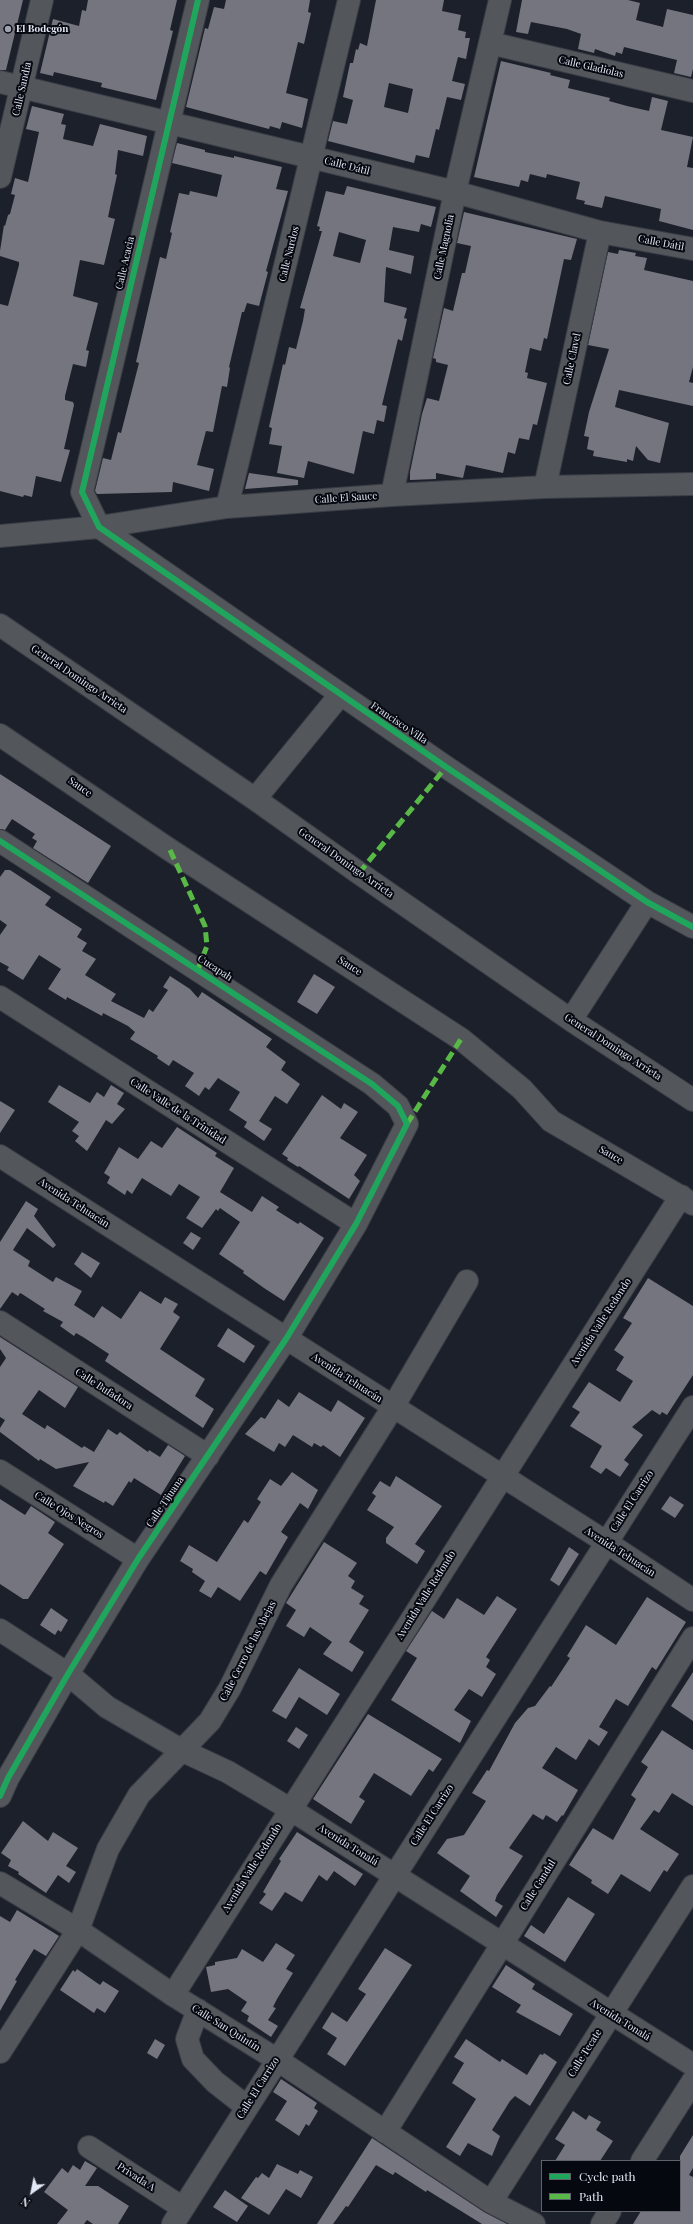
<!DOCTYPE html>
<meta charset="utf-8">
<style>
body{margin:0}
#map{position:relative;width:693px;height:2224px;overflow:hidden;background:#1c202a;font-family:"Playfair Display",serif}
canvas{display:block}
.legend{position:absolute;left:541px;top:2160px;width:140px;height:52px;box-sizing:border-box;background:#060810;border:1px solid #5e626c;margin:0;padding:5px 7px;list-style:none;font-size:12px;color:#e3e8f5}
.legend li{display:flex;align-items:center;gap:8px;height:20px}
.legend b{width:20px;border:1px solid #5e626c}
.north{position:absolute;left:12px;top:2172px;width:40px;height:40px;-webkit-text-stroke:3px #060810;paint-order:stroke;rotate:213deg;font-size:11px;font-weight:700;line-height:16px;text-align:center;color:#e3e8f5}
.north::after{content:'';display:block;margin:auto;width:14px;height:18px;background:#e3e8f5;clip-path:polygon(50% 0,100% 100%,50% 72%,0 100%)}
</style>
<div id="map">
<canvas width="693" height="2224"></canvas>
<ul class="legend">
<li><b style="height:5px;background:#20a55d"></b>Cycle path</li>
<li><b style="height:5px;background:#58b947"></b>Path</li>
</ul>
<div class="north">N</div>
</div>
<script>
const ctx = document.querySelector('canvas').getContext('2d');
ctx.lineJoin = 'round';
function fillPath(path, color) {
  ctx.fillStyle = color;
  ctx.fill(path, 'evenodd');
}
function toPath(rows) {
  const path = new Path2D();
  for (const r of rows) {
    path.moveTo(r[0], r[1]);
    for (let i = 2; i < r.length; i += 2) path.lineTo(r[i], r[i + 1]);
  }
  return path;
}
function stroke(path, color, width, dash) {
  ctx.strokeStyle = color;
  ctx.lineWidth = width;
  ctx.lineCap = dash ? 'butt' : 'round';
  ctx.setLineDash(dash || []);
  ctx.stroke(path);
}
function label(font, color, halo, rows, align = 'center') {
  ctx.font = font + ' "Playfair Display",serif';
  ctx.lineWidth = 4;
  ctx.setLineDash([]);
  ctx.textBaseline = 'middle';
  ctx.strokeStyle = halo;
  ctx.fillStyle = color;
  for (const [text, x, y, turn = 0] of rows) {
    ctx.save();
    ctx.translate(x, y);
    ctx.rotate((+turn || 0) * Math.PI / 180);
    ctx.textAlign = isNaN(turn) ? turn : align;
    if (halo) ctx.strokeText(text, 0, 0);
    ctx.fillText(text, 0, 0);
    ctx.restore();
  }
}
const building = toPath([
 [0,0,23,0,6,70,0,70],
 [88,0,177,0,170,30,173,31,156,100,101,87,102,83,54,72,53,76,40,73,53,19,79,26,82,10,86,11],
 [226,0,310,0,308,12,311,13,304,44,298,42,286,93,308,99,302,128,282,122,280,129,270,126,269,129,186,107,205,28,208,29,214,7,224,9],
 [376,0,444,0,442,11,461,15,458,30,466,32,465,38,470,38,466,59,458,57,452,81,465,84,461,100,447,97,439,130,436,129,429,158,416,155,414,163,328,141,333,121,347,124,353,100,343,97,350,63,353,63,356,49,358,50,360,43,367,46],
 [389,83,413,89,408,113,384,107],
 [522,0,628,0,640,3,636,20,663,27,667,9,693,15,693,69,691,77,674,73,677,60,624,47,622,54,616,52,615,56,595,49,594,53,578,49,581,34,567,29,531,22,528,34,516,32],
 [501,61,551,73,550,75,570,80,568,88,610,98,609,101,627,106,649,111,652,97,668,101,661,130,693,137,687,167,693,168,693,230,659,221,661,209,605,196,602,208,584,204,585,201,576,199,580,182,547,174,546,178,530,174,528,182,521,180,519,187,474,177],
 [32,106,64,114,61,124,66,125,63,139,93,146,100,124,147,136,143,156,118,150,115,174,117,175,108,217,115,219,104,265,80,260,73,296,98,303,86,350,89,351,86,367,73,364,65,396,65,400,73,402,74,405,64,449,70,450,61,482,36,476,32,497,24,495,23,497,0,491,0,304,8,306,19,265,19,262,0,256,0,251,4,225,5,226,8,215,10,214,15,195,11,194,15,178,28,182,39,132,26,129],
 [177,143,205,150,205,152,234,158,234,156,282,167,276,189,288,191,266,271,268,272,259,306,247,303,244,312,242,312,229,367,230,368,227,387,222,386,213,432,206,431,197,465,214,469,209,491,173,482,172,492,97,494,95,491,103,458,111,460,118,432,121,433,139,363,136,362,160,257,166,259,172,233,170,232,179,193,189,195,190,191,217,197,222,175,172,163],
 [347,186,436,207,431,227,421,224,419,232,393,227,389,250,414,256,411,274,386,267,384,302,407,308,404,318,407,319,402,341,398,339,382,405,387,406,384,422,377,420,374,434,363,431,354,474,308,461,304,478,277,473,282,446,269,444,272,428,269,427,283,364,285,365,289,347,296,349,303,321,305,309,300,308,322,231,319,231,320,227,317,226,326,191,344,195],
 [339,232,366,240,360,263,333,256],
 [464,212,577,239,571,260,564,259,547,339,544,338,541,351,530,348,525,372,528,373,527,378,547,383,537,425,533,424,529,440,519,438,515,454,508,452,503,473,466,465,463,478,436,473,436,479,410,480,410,472,422,414,427,398,439,401,448,365,436,362,436,359,433,358,444,308,453,311,462,273,465,273,471,246,457,243],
 [619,250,636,253,635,256,647,258,644,270,693,281,693,367,689,382,693,383,693,406,619,390,615,407,669,423,660,463,648,460,636,446,633,461,627,459,627,462,593,456,594,451,587,449,589,437,584,436,589,412,609,349,588,345,608,252,618,254],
 [249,473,298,480,298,485,245,489],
 [0,774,111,846,88,883,33,848,37,841,32,838,35,834,12,819,5,830,0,829],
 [5,870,10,870,51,897,45,905,82,929,77,937,87,943,82,951,96,959,85,975,116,994,111,1001,144,1018,149,1009,153,1012,168,990,163,987,170,976,190,989,198,998,202,992,272,1039,266,1047,286,1062,281,1070,300,1084,287,1104,275,1096,259,1121,272,1129,264,1141,244,1127,247,1122,229,1110,240,1092,218,1078,209,1090,205,1087,199,1096,185,1086,194,1073,173,1060,169,1066,157,1058,158,1056,130,1039,135,1032,128,1026,103,1013,102,1016,67,997,66,1000,48,989,61,969,39,955,23,980,7,970,9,967,0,962,0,935,7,925,0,920,0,877],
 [314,974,335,987,317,1014,297,1002],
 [59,1085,90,1103,97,1092,104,1097,111,1085,124,1093,117,1104,125,1109,112,1124,106,1120,87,1151,75,1141,79,1136,72,1131,79,1122,48,1102],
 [322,1095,341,1109,344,1103,358,1112,340,1138,367,1155,354,1175,360,1181,349,1199,299,1166,298,1167,287,1160,288,1158,282,1154],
 [0,1101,15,1110,0,1133],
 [177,1127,217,1153,215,1156,234,1168,220,1192,252,1212,262,1196,279,1207,276,1210,298,1224,300,1222,324,1238,284,1301,264,1288,243,1273,244,1271,219,1254,240,1222,220,1208,218,1211,216,1209,202,1228,186,1218,200,1197,179,1184,171,1196,142,1178,132,1194,127,1190,125,1195,107,1183,110,1177,104,1173,119,1147,138,1159,151,1141,162,1148],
 [26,1201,38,1209,34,1216,56,1245,53,1248,27,1228,13,1250,30,1261,28,1266,53,1282,56,1277,82,1291,74,1305,94,1318,102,1306,121,1319,140,1291,161,1304,165,1297,178,1304,173,1312,180,1317,160,1349,205,1379,195,1396,214,1409,203,1428,105,1361,109,1354,83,1337,76,1333,74,1336,60,1326,63,1322,43,1311,45,1309,22,1294,20,1293,18,1296,12,1292,0,1309,0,1242],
 [191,1232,201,1238,193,1250,183,1243],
 [82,1252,100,1263,91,1278,74,1264],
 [648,1278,693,1306,693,1375,667,1415,662,1412,660,1415,652,1410,632,1427,643,1435,624,1460,629,1464,620,1477,606,1468,601,1474,590,1467,602,1446,570,1426,580,1412,572,1407,589,1382,620,1402,633,1381,616,1370,624,1357,614,1350,632,1323,623,1318],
 [228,1328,255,1346,244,1363,217,1346],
 [0,1337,78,1387,65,1408,39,1390,22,1414,45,1429,47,1425,82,1448,84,1446,94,1452,108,1429,117,1435,120,1432,148,1452,149,1450,160,1457,168,1445,185,1456,161,1495,134,1478,131,1483,129,1481,113,1506,105,1501,104,1503,73,1486,89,1462,56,1469,40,1459,39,1461,0,1432,0,1428,5,1420,0,1417,0,1367,6,1358,0,1349],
 [299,1392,331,1412,338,1400,365,1418,340,1457,323,1445,321,1447,314,1443,312,1447,293,1435,285,1447,279,1443,274,1452,245,1434,261,1417,265,1419,278,1399,289,1407],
 [292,1472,318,1490,308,1509,300,1503,281,1532,288,1537,266,1575,260,1571,240,1601,218,1587,211,1598,199,1591,205,1581,192,1572,193,1569,180,1561,189,1545,217,1562,244,1520,248,1523,261,1502,257,1499,270,1479,281,1486],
 [396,1476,442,1506,415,1544,425,1551,417,1564,386,1543,386,1538,394,1527,367,1510,376,1496,372,1493,380,1481,390,1487],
 [670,1496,684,1505,675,1518,661,1509],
 [0,1499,25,1515,31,1506,55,1522,48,1533,64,1544,28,1599,23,1599,0,1584],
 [324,1542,357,1563,348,1576,355,1581,351,1588,364,1596,359,1604,369,1610,349,1642,364,1652,352,1672,323,1654,332,1642,310,1627,304,1637,286,1626,296,1610,286,1603],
 [569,1547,579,1554,559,1586,550,1580],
 [497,1596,517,1609,486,1657,490,1660,486,1667,496,1674,482,1697,469,1689,454,1710,471,1721,460,1743,391,1700,417,1658,406,1651,432,1611,444,1619,457,1598,484,1615],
 [647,1597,686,1622,656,1670,652,1667,628,1706,616,1699,599,1727,608,1732,599,1746,589,1739,576,1760,556,1747,542,1768,578,1790,563,1816,562,1815,557,1822,546,1815,543,1820,533,1814,509,1848,523,1856,497,1895,495,1901,503,1906,496,1917,460,1891,470,1876,437,1853,447,1839,464,1835,486,1801,472,1793,487,1770,489,1771,515,1723,528,1708,535,1706,550,1686,551,1687,570,1658,567,1656,586,1625,616,1645],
 [51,1608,68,1620,61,1632,58,1630,55,1635,40,1625],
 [299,1668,340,1694,327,1715,299,1697,286,1719,272,1711],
 [693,1672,693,1721,671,1706],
 [368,1714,442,1759,433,1772,429,1769,411,1796,374,1773,359,1797,365,1801,351,1824,313,1799],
 [296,1727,308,1735,299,1749,287,1741],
 [662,1730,693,1750,693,1806,672,1793,659,1813,654,1810,640,1829,679,1854,667,1872,664,1870,650,1892,621,1874,608,1894,591,1883,592,1880,569,1865,593,1828,613,1840,636,1799,631,1795,648,1767,641,1762],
 [23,1821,48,1841,53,1832,78,1848,66,1866,76,1872,69,1883,58,1875,46,1893,18,1874,19,1872,8,1866,11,1860,1,1853],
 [297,1832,363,1874,355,1886,334,1871,327,1881,319,1875,302,1902,285,1892,272,1911,259,1903,266,1894,263,1892,281,1861,279,1859],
 [568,1897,595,1914,565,1962,524,1936,531,1925,544,1934],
 [17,1910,59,1936,46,1956,34,1949,15,1980,17,1981,0,2011,0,1916,10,1922],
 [276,1943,295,1955,286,1969,293,1973,277,1999,273,2007,276,2008,268,2020,278,2026,271,2037,247,2021,249,2016,241,2011,247,2002,228,1989,211,1992,206,1967,215,1965,215,1962,237,1958,242,1949,263,1962],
 [385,1948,412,1965,345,2066,327,2054,337,2038,322,2028,332,2012,347,2022,366,1994,358,1989],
 [506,1965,535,1984,532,1989,573,2014,560,2036,516,2012,521,2005,492,1987],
 [77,1969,100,1985,103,1981,119,1991,105,2013,97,2008,94,2013,60,1990,73,1970,75,1972],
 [155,2039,165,2045,157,2059,147,2053],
 [466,2039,500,2062,502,2059,527,2075,540,2054,543,2055,544,2053,557,2062,530,2106,515,2096,510,2101,492,2130,500,2136,492,2156,468,2143,460,2156,446,2147,476,2099,452,2083,464,2063,454,2057],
 [281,2079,317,2103,314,2108,318,2111,309,2126,306,2124,299,2136,275,2120,287,2101,273,2092],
 [573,2111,586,2120,589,2115,601,2122,596,2130,613,2141,600,2161,555,2161,565,2145,555,2139],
 [693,2135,693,2168,689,2175,693,2177,693,2224,633,2224,641,2211,680,2211,680,2156],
 [372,2138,484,2212,507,2224,482,2224,427,2190,426,2192,395,2172,393,2175,376,2165,348,2207,346,2206,333,2224,317,2224],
 [85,2161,97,2168,85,2186,98,2186,129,2206,118,2224,93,2224,87,2220,84,2224,57,2224,68,2210,44,2192,62,2168,68,2173,73,2165,80,2170],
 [277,2164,298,2174,300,2170,313,2177,301,2198,286,2189,269,2215,241,2198,256,2177,258,2178,262,2173,269,2178],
 [225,2190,248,2206,237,2222,213,2207]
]);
const minor = toPath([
 [198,0,82,492,99,527,446,767,647,902,693,927],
 [490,43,693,91],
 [0,82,455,192,600,232,693,249],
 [0,177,42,0],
 [545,487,600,232],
 [392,495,455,192,500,0],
 [227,507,349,0],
 [0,536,99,527,227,507,392,495,545,487,693,484],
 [0,625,255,799,359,873,571,1020,693,1100],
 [0,735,170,850,461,1039,522,1089,551,1121,693,1204],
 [255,799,340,695],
 [0,841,372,1084,398,1106,407,1124,356,1224,286,1339,138,1559,68,1674,8,1778,0,1796],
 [0,997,356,1224],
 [571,1020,647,902],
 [0,1156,606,1542,693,1600],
 [0,1322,208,1456],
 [0,1471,138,1559],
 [0,1630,68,1674,107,1707,181,1750,228,1772,290,1809,693,2065],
 [0,1883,78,1930,173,1995,276,2059,491,2202,534,2224],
 [173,1995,681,1196],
 [198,2010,187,2039,193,2059,215,2082,247,2107],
 [0,2052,78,1930,108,1849,139,1795,210,1721,230,1688,281,1585,393,1407,467,1281],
 [385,2132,693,1638],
 [89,2147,183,2208],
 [642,2161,693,2081],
 [491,2202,693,1886],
 [173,2224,693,1407],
 [602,2224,610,2211]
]);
const quiet = toPath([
 [170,850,205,926,207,946,198,969],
 [359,873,446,767],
 [407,1124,461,1039]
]);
const cycleway = toPath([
 [198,0,82,492,99,527,446,767,647,902,693,927],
 [0,841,372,1084,398,1106,407,1124,356,1224,286,1339,138,1559,68,1674,8,1778,0,1796]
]);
const markers = [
 [8,29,4,"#9da2ae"]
];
const poiNames = [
 ["El Bodegón",16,29]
];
const streetNames = [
 ["Calle Gladiolas",591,67,13],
 ["Calle Sandía",22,89,-77],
 ["Calle Dátil",347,166,14],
 ["Calle Dátil",661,243,11],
 ["Calle Magnolia",444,247,-78],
 ["Calle Nardos",289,254,-76],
 ["Calle Acacia",125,263,-77],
 ["Calle Clavel",572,359,-78],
 ["Calle El Sauce",346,498,-4],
 ["General Domingo Arrieta",79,679,34],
 ["Francisco Villa",399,723,34],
 ["Sauce",80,787,35],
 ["General Domingo Arrieta",346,863,35],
 ["Sauce",350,966,33],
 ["Cucapah",215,968,33],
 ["General Domingo Arrieta",613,1047,33],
 ["Calle Valle de la Trinidad",178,1111,33],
 ["Sauce",611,1155,30],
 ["Avenida Tehuacán",74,1203,33],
 ["Avenida Valle Redondo",601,1322,-57],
 ["Avenida Tehuacán",347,1378,33],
 ["Calle Bufadora",104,1389,33],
 ["Calle El Carrizo",632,1501,-57],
 ["Calle Tijuana",165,1502,-56],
 ["Calle Ojos Negros",69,1515,32],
 ["Avenida Tehuacán",620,1552,33],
 ["Avenida Valle Redondo",426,1595,-58],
 ["Calle Cerro de las Abejas",248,1651,-63],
 ["Calle El Carrizo",432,1815,-57],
 ["Avenida Tonalá",348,1845,32],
 ["Avenida Valle Redondo",252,1868,-58],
 ["Calle Gandul",538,1885,-58],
 ["Avenida Tonalá",620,2020,32],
 ["Calle San Quintín",226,2028,32],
 ["Calle Tecate",585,2053,-58],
 ["Calle El Carrizo",258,2088,-58],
 ["Privada A",136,2177,33]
];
fillPath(building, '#75757f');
stroke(minor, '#393d46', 24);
stroke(minor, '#53565a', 22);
stroke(quiet, '#58b947', 5, [10, 5]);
stroke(cycleway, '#20a55d', 6);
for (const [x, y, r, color] of markers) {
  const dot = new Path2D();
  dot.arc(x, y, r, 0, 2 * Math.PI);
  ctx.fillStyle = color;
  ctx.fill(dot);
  stroke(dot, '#060810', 1.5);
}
label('bold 10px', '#e3e8f5', '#060810', poiNames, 'left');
label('10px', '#e3e8f5', '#060810', streetNames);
</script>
